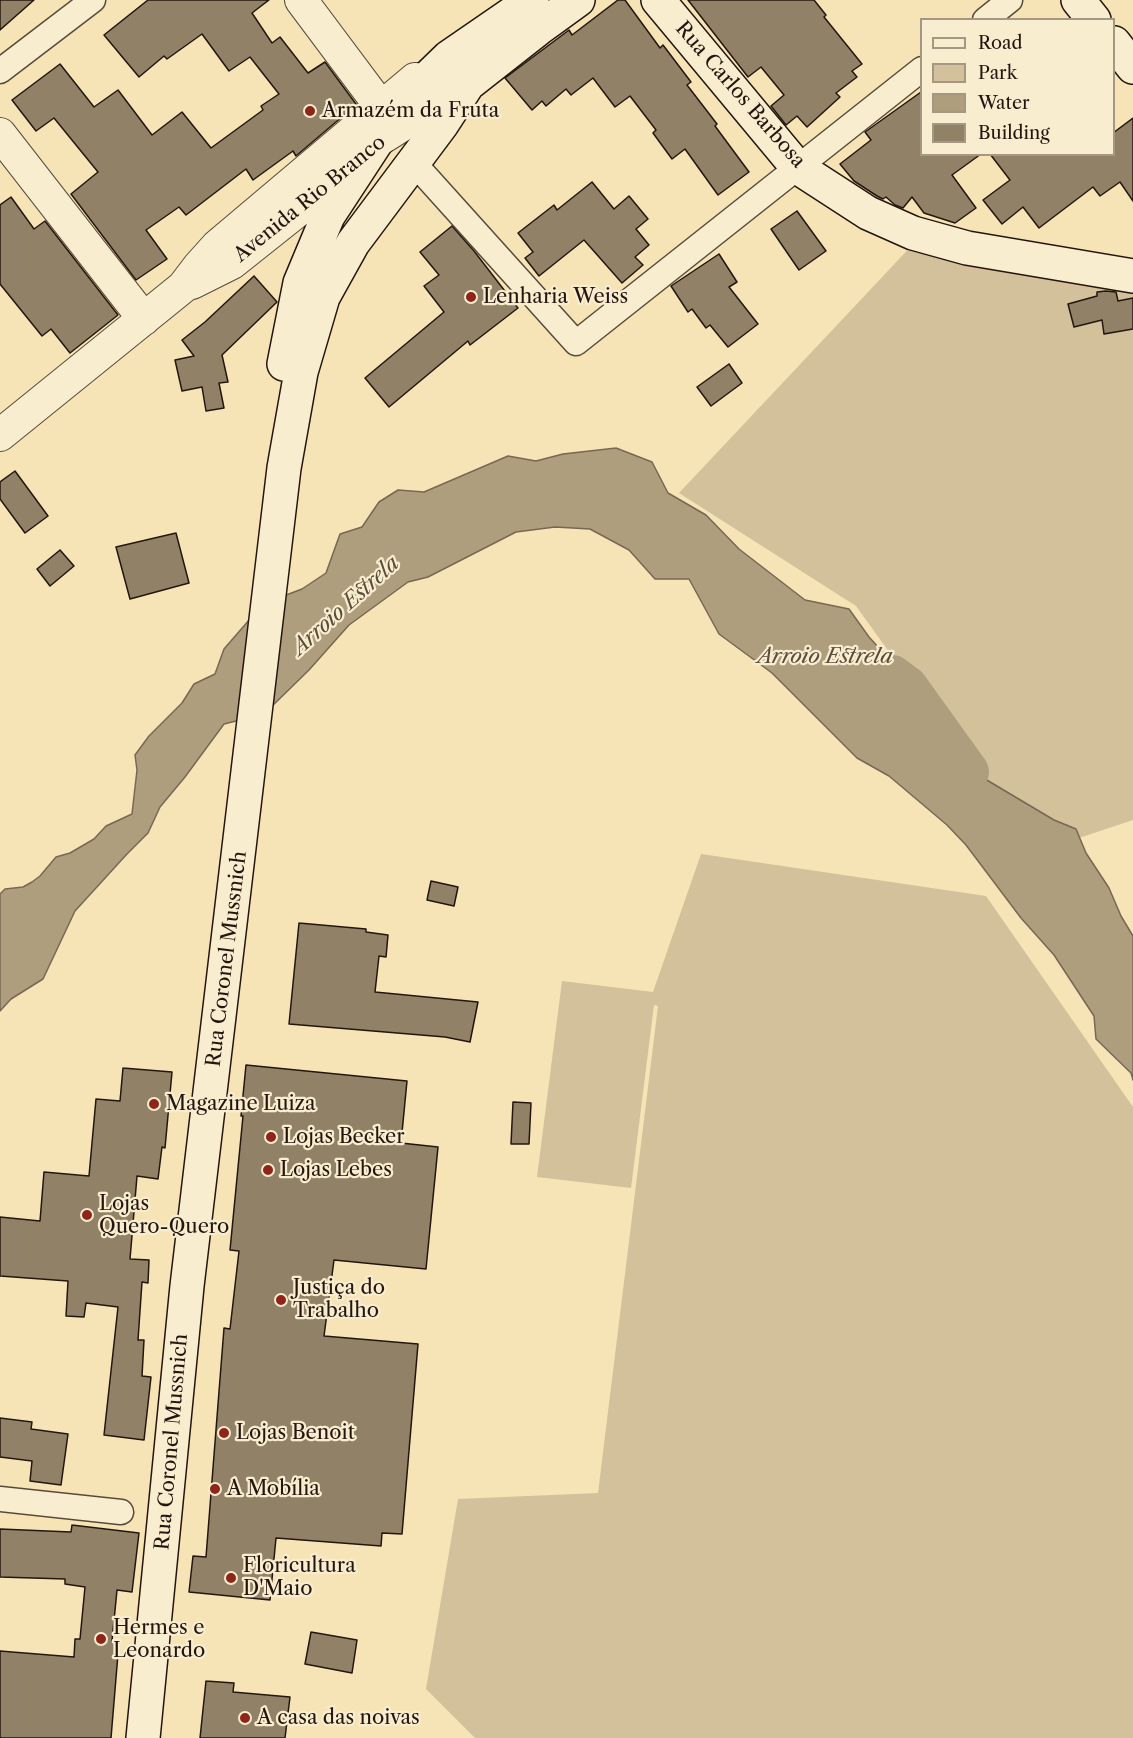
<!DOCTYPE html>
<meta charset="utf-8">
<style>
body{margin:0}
#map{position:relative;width:1133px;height:1738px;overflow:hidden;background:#f6e4b7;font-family:"Libre Caslon Text",serif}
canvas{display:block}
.legend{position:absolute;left:920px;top:18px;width:195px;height:138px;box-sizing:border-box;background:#f9edd0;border:2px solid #a49783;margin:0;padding:8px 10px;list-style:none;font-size:18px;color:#24160f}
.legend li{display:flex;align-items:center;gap:12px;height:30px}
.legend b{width:30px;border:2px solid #a49783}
</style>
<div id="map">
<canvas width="1133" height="1738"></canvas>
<ul class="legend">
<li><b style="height:8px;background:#f9edd0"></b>Road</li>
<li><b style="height:16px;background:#d2c19a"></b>Park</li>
<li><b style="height:16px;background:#af9e7e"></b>Water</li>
<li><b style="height:16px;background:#918166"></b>Building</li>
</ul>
</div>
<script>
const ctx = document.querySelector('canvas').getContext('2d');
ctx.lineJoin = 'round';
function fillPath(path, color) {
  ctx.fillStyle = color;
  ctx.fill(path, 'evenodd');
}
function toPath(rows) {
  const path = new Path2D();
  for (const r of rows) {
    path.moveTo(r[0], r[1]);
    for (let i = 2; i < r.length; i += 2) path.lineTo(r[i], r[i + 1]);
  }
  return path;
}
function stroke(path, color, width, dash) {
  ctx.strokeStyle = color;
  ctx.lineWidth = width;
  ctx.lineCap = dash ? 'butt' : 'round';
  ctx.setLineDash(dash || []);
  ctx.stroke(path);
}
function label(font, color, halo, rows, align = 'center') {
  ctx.font = font + ' "Libre Caslon Text",serif';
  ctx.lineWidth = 4.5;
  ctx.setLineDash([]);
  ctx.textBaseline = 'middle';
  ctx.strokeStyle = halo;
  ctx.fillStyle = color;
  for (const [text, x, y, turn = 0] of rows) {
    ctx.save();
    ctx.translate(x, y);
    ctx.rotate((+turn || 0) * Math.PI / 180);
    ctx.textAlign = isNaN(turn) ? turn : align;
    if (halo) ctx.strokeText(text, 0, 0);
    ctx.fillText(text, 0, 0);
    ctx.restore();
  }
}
const green = toPath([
 [917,240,1133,282,1133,820,1034,853,856,606,679,493],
 [701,854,986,896,1133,1107,1133,1738,475,1738,426,1689,458,1499,598,1493,658,1006,654,1005,631,1188,537,1177,562,981,653,992]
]);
const water = toPath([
 [616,448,652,462,668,493,706,515,739,549,805,600,849,609,869,637,911,683,931,721,963,759,980,776,1054,820,1076,829,1086,853,1109,888,1121,916,1133,936,1133,1080,1131,1073,1096,1039,1094,1016,1054,955,1021,918,966,845,947,825,889,776,857,758,772,673,719,634,689,579,655,579,629,550,590,529,555,527,516,532,428,577,408,582,349,625,309,670,264,714,224,724,185,777,160,807,148,833,127,854,75,911,43,979,11,999,0,1011,0,894,5,889,23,887,32,882,40,876,56,857,70,853,94,839,106,826,132,814,137,770,135,755,149,736,182,703,194,684,215,674,224,649,256,612,281,597,302,589,326,573,340,534,362,527,379,502,398,490,424,492,508,456,536,461,563,454,616,448]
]);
const river = toPath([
 [892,676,907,687,968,772]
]);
const building = toPath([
 [0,0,34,0,0,30,0,0],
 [148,0,269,0,252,13,272,43,280,37,308,73,325,62,356,104,356,105,296,156,293,151,253,180,246,169,186,215,179,207,146,230,167,259,136,280,71,194,98,172,54,118,36,131,12,100,60,64,94,107,118,90,152,135,182,112,211,148,263,110,261,106,279,94,250,57,229,71,202,34,167,59,164,56,139,77,104,35,148,0],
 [618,0,625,0,660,48,663,45,691,82,687,85,717,124,715,126,749,172,718,195,685,149,672,159,653,133,656,130,630,96,615,107,593,78,571,95,566,89,546,106,542,101,532,110,505,78,569,30,572,35,618,0],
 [688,0,814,0,826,15,824,17,862,64,852,71,857,77,836,93,840,97,807,127,797,116,786,125,771,106,784,95,761,67,748,77,688,0],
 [921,92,921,154,981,154,952,175,976,208,955,223,924,213,912,197,903,208,895,205,886,197,883,199,877,196,854,181,840,164,871,140,865,132,921,92],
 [1133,118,1133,201,1120,182,1100,196,1093,187,1039,228,1023,207,1002,224,983,200,1010,180,990,154,1113,154,1113,133,1133,118],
 [592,182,614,209,629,196,648,219,636,229,649,245,635,257,643,265,622,283,584,240,539,276,525,258,533,252,518,233,554,205,557,210,592,182],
 [11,197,34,229,45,221,118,315,70,353,51,329,42,336,0,284,0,205,11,197],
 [797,211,826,251,799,270,771,229,797,211],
 [452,226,474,251,518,308,470,345,468,341,389,407,365,378,444,312,424,286,439,275,420,252,452,226],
 [719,254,737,282,729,287,758,324,728,347,710,325,706,328,692,309,688,312,671,286,719,254],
 [254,276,277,302,222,355,228,382,219,383,224,408,206,411,202,387,182,391,175,360,194,356,182,340,205,322,254,276],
 [1106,291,1116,292,1118,301,1133,298,1133,329,1104,334,1102,320,1074,327,1068,304,1097,296,1097,292,1106,291],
 [729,364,742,383,711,406,697,387,729,364],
 [15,471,48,516,25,533,0,499,0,482,15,471],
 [176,533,189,583,130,599,116,547,176,533],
 [60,550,74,566,50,586,37,569,60,550],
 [431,881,458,887,454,906,427,900,431,881],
 [299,923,366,929,366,932,388,935,386,957,379,956,375,992,478,1002,470,1042,445,1037,289,1024,299,923],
 [246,1065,407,1081,401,1143,438,1147,426,1269,334,1260,324,1336,418,1344,402,1534,382,1533,381,1546,276,1538,270,1600,189,1592,193,1556,206,1557,224,1328,230,1329,239,1251,230,1250,243,1116,241,1116,246,1065],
 [123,1068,172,1072,165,1148,162,1147,158,1179,137,1176,130,1259,149,1260,148,1283,142,1282,138,1340,144,1340,142,1376,151,1377,144,1440,104,1435,118,1307,86,1303,84,1317,66,1316,68,1281,0,1276,0,1217,40,1221,44,1172,89,1176,96,1099,120,1101,123,1068],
 [513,1102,531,1103,529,1144,511,1144,513,1102],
 [0,1418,32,1422,31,1429,68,1434,61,1485,30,1481,32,1461,0,1457,0,1418],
 [72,1525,139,1533,132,1592,117,1590,112,1641,119,1642,111,1738,0,1738,0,1651,74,1657,75,1639,80,1639,85,1587,65,1584,65,1579,0,1577,0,1529,71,1532,72,1525],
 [311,1632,357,1640,352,1673,305,1664,311,1632],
 [206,1681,234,1683,233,1692,290,1697,285,1738,200,1738,206,1681]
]);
const minor = toPath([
 [985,20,1010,0],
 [0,71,93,0],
 [413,162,576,343,922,69],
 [0,1499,121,1512]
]);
const tertiary = toPath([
 [301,0,381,107],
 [0,134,144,319],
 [192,283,232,263,320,193,377,141,468,84],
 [0,435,183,287,199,266,217,246,415,79]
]);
const secondary = toPath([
 [658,0,797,167,868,213,913,233,967,248,1133,276],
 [1078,0,1094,20],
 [1114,43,1133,67],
 [284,364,300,283,328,216,377,141,415,90,449,57,532,0],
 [143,1738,187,1286,284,468,301,372,323,297,353,243,442,124,468,84,538,29,578,0]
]);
const markers = [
 [310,111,6,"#8f2418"],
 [471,297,6,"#8f2418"],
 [154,1104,6,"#8f2418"],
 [271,1137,6,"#8f2418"],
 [268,1170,6,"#8f2418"],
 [87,1215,6,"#8f2418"],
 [281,1300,6,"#8f2418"],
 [224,1433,6,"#8f2418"],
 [215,1489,6,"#8f2418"],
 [231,1578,6,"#8f2418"],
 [101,1639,6,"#8f2418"],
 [245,1718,6,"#8f2418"]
];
const streetNames = [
 ["Rua Carlos Barbosa",740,95,49],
 ["Avenida Rio Branco",310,199,-39],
 ["Rua Coronel Mussnich",227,959,-83],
 ["Rua Coronel Mussnich",172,1442,-85]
];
const poiNames = [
 ["Armazém da Fruta",322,111],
 ["Lenharia Weiss",483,297],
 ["Magazine Luiza",166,1104],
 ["Lojas Becker",283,1137],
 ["Lojas Lebes",280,1170],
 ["Lojas",99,1204],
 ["Quero-Quero",99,1227],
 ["Justiça do",293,1288],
 ["Trabalho",293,1311],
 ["Lojas Benoit",236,1433],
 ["A Mobília",227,1489],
 ["Floricultura",243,1566],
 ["D'Maio",243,1589],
 ["Hermes e",113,1628],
 ["Leonardo",113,1651],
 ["A casa das noivas",257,1718]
];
const waterNames = [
 ["Arroio Estrela",346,606,-42],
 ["Arroio Estrela",825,657]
];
fillPath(green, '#d2c19a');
fillPath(water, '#af9e7e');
stroke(water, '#776852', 1.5);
stroke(river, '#af9e7e', 42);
fillPath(building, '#918166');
stroke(building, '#24160f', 1.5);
stroke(minor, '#584a39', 27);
stroke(tertiary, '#584a39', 34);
stroke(secondary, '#24160f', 36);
stroke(minor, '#f9edd0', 24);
stroke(tertiary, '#f9edd0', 32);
stroke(secondary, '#f9edd0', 33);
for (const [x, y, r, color] of markers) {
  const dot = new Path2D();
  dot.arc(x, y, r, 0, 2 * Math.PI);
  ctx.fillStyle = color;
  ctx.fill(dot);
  stroke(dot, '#f9edd0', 2);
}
label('20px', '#24160f', '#f9edd0', streetNames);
label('20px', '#24160f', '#f9edd0', poiNames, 'left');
label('italic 21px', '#5c4c3b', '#f9edd0', waterNames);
</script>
